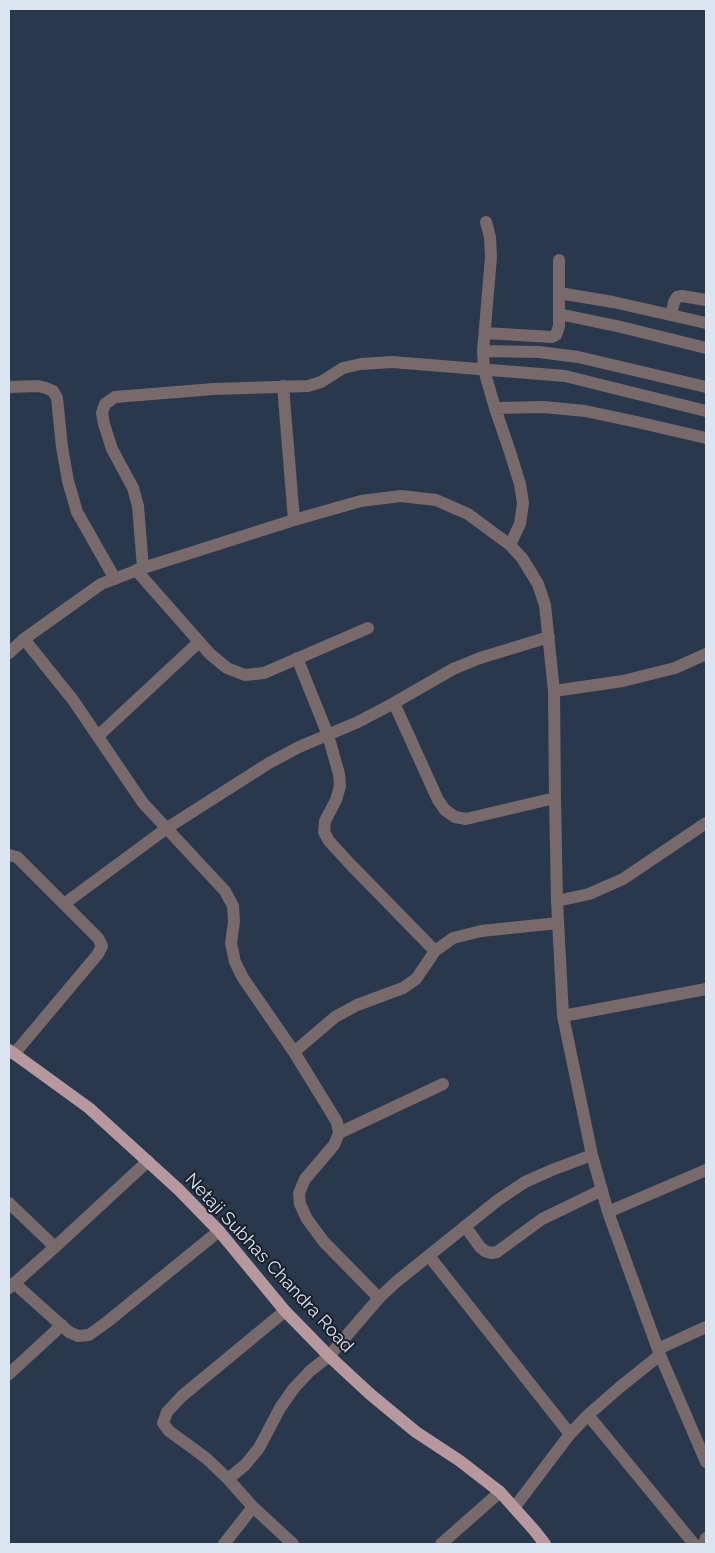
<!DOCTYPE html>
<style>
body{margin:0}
#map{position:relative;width:715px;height:1553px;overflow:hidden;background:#2a384d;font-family:Raleway,sans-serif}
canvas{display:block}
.frame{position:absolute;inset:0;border:10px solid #dbe4f1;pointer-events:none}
</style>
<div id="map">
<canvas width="715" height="1553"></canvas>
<div class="frame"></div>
</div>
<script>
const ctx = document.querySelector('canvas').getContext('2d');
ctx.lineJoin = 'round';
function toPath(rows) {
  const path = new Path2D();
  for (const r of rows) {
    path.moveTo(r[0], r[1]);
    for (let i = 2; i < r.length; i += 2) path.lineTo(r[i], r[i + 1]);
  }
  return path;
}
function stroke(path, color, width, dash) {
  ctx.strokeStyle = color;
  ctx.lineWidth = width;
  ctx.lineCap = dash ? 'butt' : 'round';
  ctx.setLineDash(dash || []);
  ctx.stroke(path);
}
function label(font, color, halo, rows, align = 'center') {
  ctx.font = font + ' Raleway,sans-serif';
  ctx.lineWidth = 4;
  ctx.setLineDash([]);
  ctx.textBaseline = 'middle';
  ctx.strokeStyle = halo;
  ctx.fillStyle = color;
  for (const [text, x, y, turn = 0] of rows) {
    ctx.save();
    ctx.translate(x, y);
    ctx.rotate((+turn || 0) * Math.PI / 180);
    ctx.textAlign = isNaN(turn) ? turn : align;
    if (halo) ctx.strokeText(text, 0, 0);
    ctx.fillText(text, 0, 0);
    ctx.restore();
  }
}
const minor = toPath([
 [486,222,490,237,491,257,483,351,484,370,495,408,510,452,520,484,523,503,520,524,510,545],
 [559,293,613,302,706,323],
 [559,314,621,327,706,348],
 [671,315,674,302,677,297,682,296,706,300],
 [485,333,552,337,556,335,559,326,559,260],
 [483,351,539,352,578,357,706,387],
 [283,386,294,520],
 [9,387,38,386,46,388,53,391,57,398,62,447,68,481,77,512,115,579],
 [495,408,544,407,585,411,637,422,706,438],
 [143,568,138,506,133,488,112,449,104,424,102,413,105,404,115,397,214,389,308,386,321,382,343,368,361,364,392,362,565,376,706,411],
 [136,570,210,654,227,668,245,675,264,673,368,628],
 [24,639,73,700,143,803,225,891,233,906,234,922,231,943,235,962,243,978,294,1052,337,1122,339,1133,334,1145,305,1179,299,1193,300,1204,307,1219,324,1242,379,1298,329,1356,310,1371,294,1388,280,1408,259,1448,245,1465,228,1479],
 [9,653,24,639,101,584,143,568,294,520,361,501,401,496,436,500,468,514,510,545,522,558,538,584,545,605,554,691,555,798,557,901,563,1016,592,1155,608,1212,706,1170],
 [297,658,328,735,339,774,340,786,336,800,325,821,324,832,329,841,351,865,435,951],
 [554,691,623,681,675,668,706,654],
 [394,703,438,800,445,810,455,817,466,819,555,798],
 [98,736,199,642],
 [9,855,17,857,98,938,102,946,98,954,14,1054],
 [557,901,589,894,623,879,706,823],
 [64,904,167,828,269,763,299,747,358,722,394,703,453,669,480,658,549,637],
 [563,1016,706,989],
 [294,1052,335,1017,357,1005,403,988,416,979,435,951,453,938,481,931,558,923],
 [339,1133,443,1084],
 [9,1203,55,1247,148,1161],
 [608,1212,660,1355,706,1462],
 [465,1226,480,1247,485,1251,491,1253,497,1252,542,1219,602,1190],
 [429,1256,570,1434],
 [14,1283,69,1332,78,1336,89,1335,107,1322,219,1231],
 [9,1288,55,1247],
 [379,1298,396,1282,498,1200,525,1182,552,1170,592,1155],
 [285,1311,182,1396,167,1412,163,1423,169,1431,206,1458,228,1479,253,1507,293,1544],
 [658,1349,706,1327],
 [9,1374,62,1325],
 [588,1415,694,1544],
 [514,1508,570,1434,588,1415,620,1387,660,1355],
 [224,1544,253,1507],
 [441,1544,500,1492],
 [704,1544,706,1538]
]);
const major = toPath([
 [9,1050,89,1108,178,1189,219,1231,285,1311,329,1356,370,1394,416,1432,460,1461,500,1492,534,1530,545,1544]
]);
const streetNames = [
 ["Netaji Subhas Chandra Road",269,1263,47]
];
stroke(minor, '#78696b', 12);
stroke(major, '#b7999d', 12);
label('18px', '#dbe4f1', '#191f29', streetNames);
</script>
